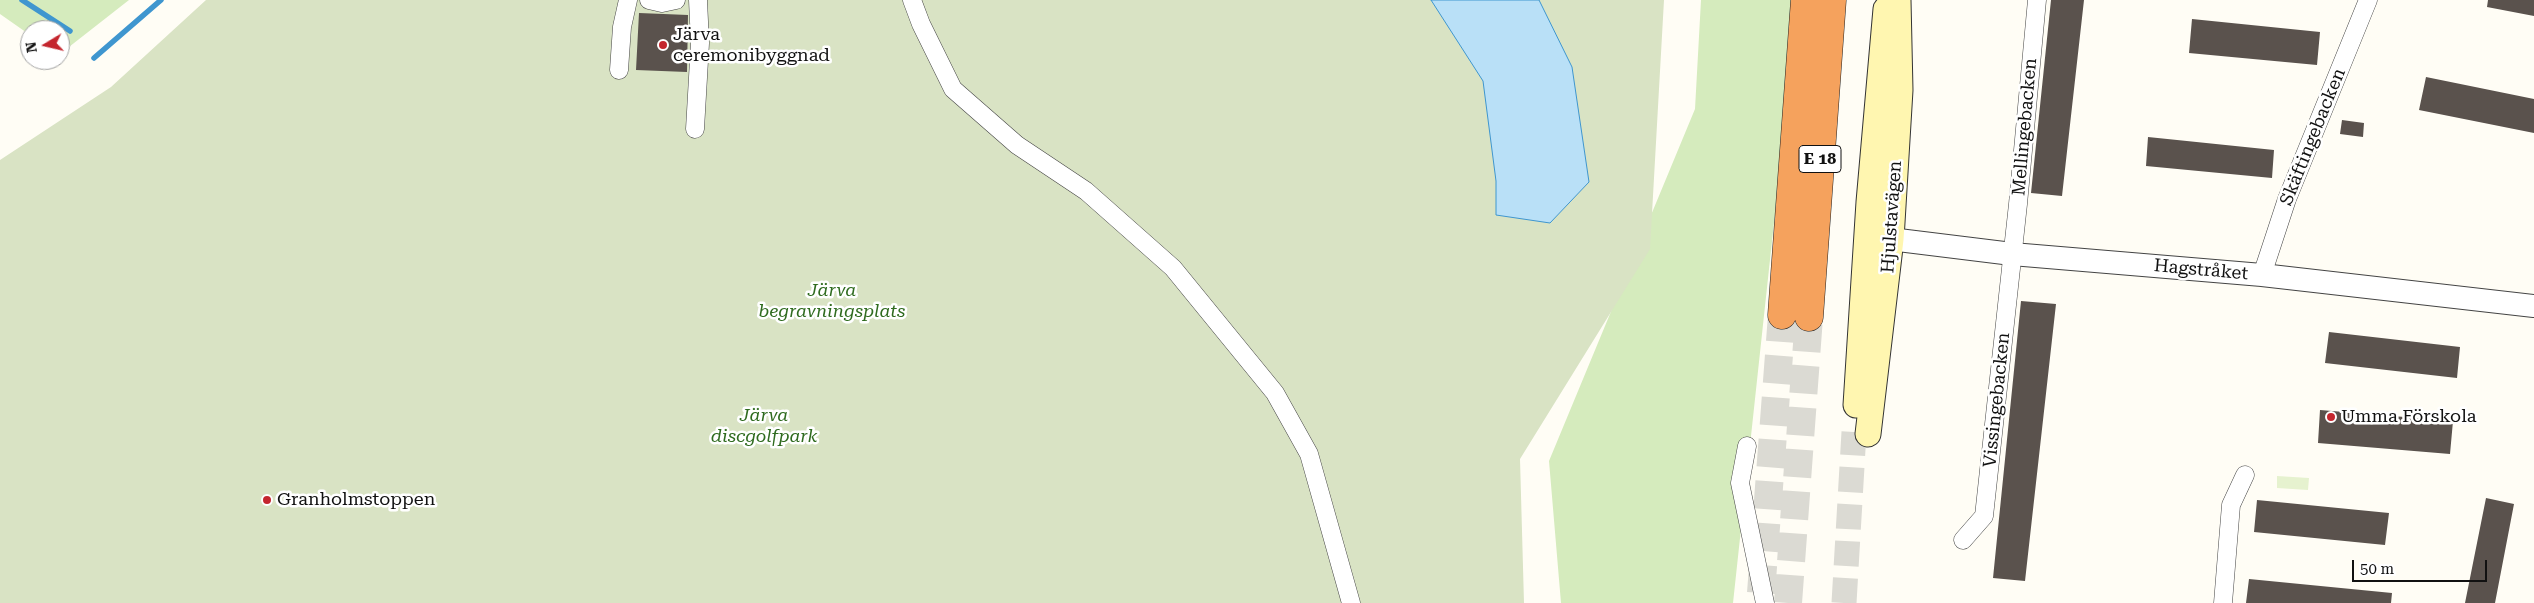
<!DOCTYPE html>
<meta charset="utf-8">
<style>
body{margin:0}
#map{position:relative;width:2534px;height:603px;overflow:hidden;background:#fffdf5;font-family:"Roboto Serif",serif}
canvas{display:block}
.north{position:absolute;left:20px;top:20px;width:50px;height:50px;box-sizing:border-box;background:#fff;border:1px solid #a0a0a0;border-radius:50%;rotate:261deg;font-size:14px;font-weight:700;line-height:20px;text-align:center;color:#111}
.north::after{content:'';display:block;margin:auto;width:18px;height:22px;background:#c4262e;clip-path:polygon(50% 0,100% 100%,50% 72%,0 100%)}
.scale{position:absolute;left:2352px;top:560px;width:135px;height:22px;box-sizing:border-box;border:2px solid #111;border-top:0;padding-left:6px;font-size:15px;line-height:18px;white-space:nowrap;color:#111;-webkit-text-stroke:4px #fff;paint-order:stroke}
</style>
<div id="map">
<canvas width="2534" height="603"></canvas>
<div class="north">N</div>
<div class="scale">50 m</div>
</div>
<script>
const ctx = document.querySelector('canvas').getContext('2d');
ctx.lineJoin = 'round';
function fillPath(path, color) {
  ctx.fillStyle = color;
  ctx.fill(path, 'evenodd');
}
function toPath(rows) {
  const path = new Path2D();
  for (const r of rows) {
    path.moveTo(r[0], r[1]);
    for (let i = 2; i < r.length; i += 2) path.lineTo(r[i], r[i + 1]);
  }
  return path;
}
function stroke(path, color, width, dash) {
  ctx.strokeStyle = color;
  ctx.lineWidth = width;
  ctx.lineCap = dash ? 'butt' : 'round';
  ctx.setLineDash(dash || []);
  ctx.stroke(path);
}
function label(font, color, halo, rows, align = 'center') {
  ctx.font = font + ' "Roboto Serif",serif';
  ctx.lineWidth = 5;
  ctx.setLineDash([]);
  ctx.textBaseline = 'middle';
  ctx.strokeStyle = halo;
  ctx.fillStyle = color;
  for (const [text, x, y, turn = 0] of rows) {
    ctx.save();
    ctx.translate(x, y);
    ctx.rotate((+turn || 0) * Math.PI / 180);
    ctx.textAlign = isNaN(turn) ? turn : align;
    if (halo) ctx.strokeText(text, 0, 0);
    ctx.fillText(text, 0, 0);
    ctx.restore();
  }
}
const green = toPath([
 [0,0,129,0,60,54,60,30,30,30,30,35,0,14],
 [1701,0,1798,0,1733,603,1561,603,1549,461,1695,109]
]);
const cemetery = toPath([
 [206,0,1664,0,1650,249,1520,459,1524,603,0,603,0,160,111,87]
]);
const pitch = toPath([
 [2277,476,2309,478,2308,490,2277,488]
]);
const water = toPath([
 [1431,0,1539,0,1572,67,1589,182,1550,223,1496,215,1496,181,1483,81,1431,0]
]);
const stream = toPath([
 [22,0,70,31],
 [94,58,161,0]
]);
const building = toPath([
 [2051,0,2084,0,2062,196,2031,193],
 [2488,0,2534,0,2534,16,2487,7],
 [639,13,688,15,687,72,636,70],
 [2192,19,2320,32,2317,65,2189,53],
 [2426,77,2534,99,2534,133,2419,110],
 [2342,120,2364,123,2363,137,2340,134],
 [2148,137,2274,150,2272,178,2146,166],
 [2021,301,2056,304,2025,581,1993,578],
 [2329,332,2460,347,2457,378,2325,363],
 [2320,410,2453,421,2450,454,2318,443],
 [2486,498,2514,504,2495,603,2465,603],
 [2257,500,2389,513,2385,545,2254,532],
 [2249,579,2392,593,2391,603,2246,603]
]);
const secondaryTunnel = toPath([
 [1844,603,1854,432]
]);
const motorwayTunnel = toPath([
 [1761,593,1782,315],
 [1788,603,1809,317]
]);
const minor = toPath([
 [649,0,662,3,676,0],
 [912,0,921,24,953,89,1017,145,1086,191,1173,268,1275,393,1309,454,1351,603],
 [619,70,622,27,628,0],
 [695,129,700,43,698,0],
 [2262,275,2287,199,2368,0],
 [1747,446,1740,483,1765,603],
 [1963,540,1984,516,2018,204,2037,0],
 [2223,603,2231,505,2245,475]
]);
const tertiary = toPath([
 [1874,237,2012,254,2262,275,2534,306]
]);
const secondary = toPath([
 [1856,405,1869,202,1886,9],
 [1868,434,1891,239,1900,90,1898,0]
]);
const motorway = toPath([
 [1782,315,1805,0],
 [1809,317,1832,0]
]);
const markers = [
 [663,45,5,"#c4262e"],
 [2331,417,5,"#c4262e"],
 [267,500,5,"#c4262e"]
];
const shields = [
 [1820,159,42]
];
const shieldNames = [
 ["E 18",1820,159]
];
const poiNames = [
 ["Järva",673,35],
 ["ceremonibyggnad",673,56],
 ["Umma Förskola",2341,417],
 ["Granholmstoppen",277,500]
];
const streetNames = [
 ["Mellingebacken",2025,127,-85],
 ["Skäftingebacken",2313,137,-68],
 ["Hjulstavägen",1892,217,-86],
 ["Hagstråket",2201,270,5],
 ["Vissingebacken",1997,400,-84]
];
const parkNames = [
 ["Järva",832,291],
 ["begravningsplats",832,312],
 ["Järva",764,416],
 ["discgolfpark",764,437]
];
fillPath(green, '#d5ebbd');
fillPath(cemetery, '#d9e3c4');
fillPath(pitch, '#e6f2cf');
fillPath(water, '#b9e0f7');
stroke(water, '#3f96cf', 1);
stroke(stream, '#3f96cf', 5.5);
fillPath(building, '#5a524d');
stroke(secondaryTunnel, '#dbdad3', 25, [25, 12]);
stroke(motorwayTunnel, '#dbdad3', 28, [28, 14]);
stroke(minor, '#444', 19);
stroke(tertiary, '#444', 24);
stroke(secondary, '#333', 27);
stroke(motorway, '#222', 29);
stroke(minor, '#fff', 18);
stroke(tertiary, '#fff', 22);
stroke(secondary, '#fff6b0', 25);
stroke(motorway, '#f5a25d', 28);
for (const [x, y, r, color] of markers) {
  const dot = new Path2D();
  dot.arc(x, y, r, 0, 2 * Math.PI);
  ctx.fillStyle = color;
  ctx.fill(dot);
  stroke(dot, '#fff', 2);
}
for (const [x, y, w] of shields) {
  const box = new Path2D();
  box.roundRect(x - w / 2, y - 13.5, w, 27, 4);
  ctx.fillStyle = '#fff';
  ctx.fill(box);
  stroke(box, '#111', 1);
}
label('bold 16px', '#111', null, shieldNames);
label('18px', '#111', '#fff', poiNames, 'left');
label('18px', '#111', '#fff', streetNames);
label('italic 18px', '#2f6b1f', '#fff', parkNames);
</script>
